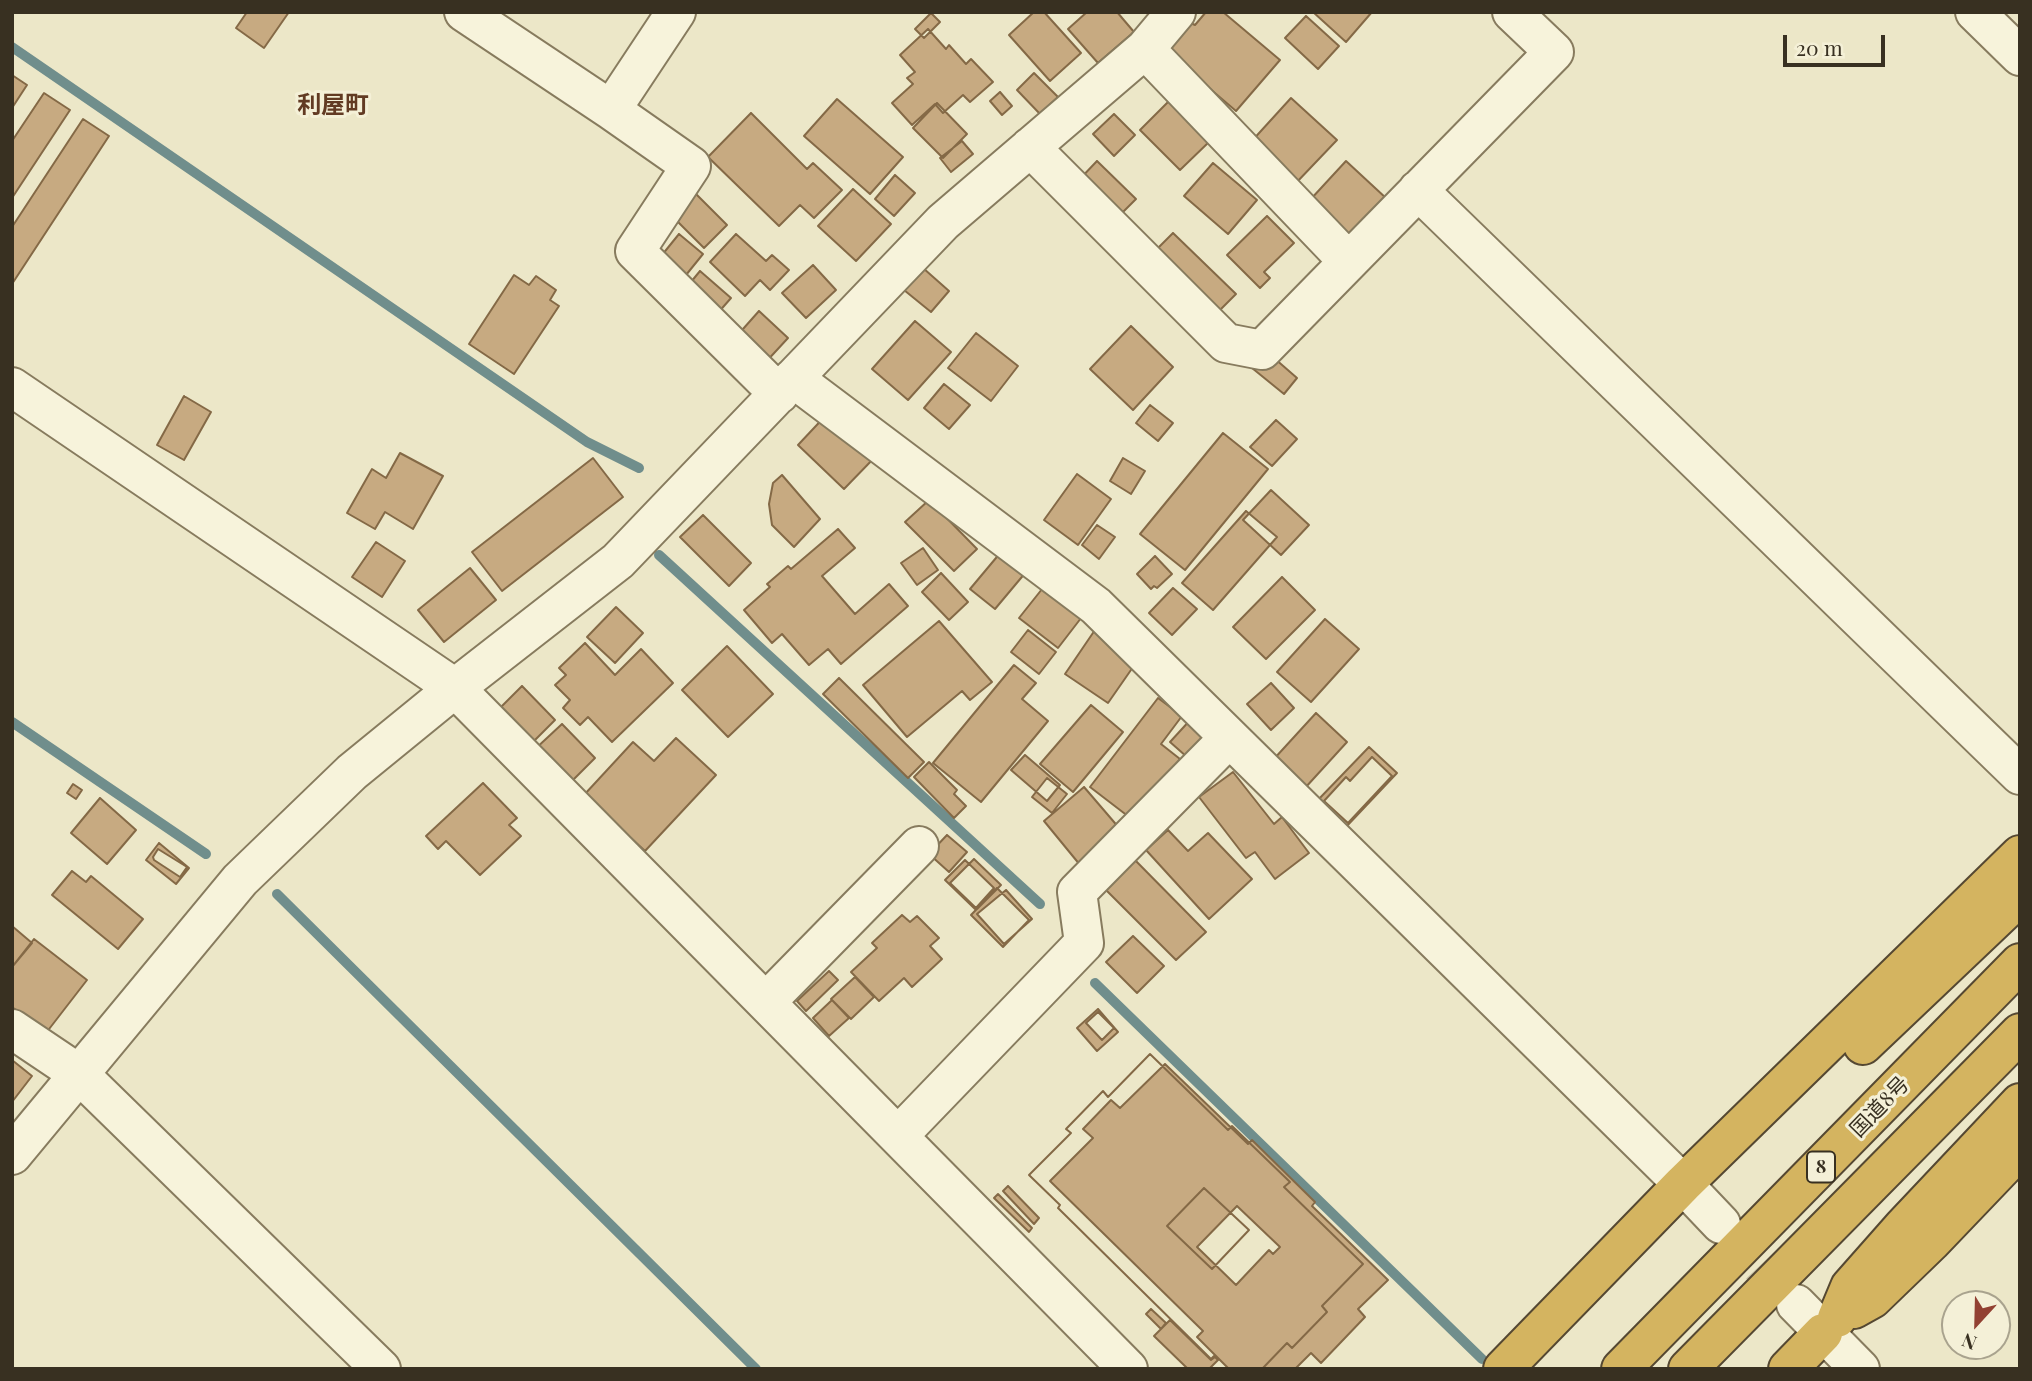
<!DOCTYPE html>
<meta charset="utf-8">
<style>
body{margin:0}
#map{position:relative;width:2032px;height:1381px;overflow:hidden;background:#ece7c8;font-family:"Playfair Display",serif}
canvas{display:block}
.frame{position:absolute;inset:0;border:14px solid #383021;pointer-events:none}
.north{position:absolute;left:1941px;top:1290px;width:70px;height:70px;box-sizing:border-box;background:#f4f0d7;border:2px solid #a9a38e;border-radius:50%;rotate:202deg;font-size:19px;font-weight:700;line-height:28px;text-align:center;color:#383021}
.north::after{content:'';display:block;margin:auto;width:24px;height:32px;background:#924132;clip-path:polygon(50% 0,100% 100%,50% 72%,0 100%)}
.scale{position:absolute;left:1783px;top:35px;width:102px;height:32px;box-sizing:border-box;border:4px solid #383021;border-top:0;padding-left:9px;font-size:21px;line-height:24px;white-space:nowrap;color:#383021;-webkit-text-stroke:5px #f4f0d7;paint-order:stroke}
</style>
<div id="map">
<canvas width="2032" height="1381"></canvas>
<div class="frame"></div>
<div class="north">N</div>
<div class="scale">20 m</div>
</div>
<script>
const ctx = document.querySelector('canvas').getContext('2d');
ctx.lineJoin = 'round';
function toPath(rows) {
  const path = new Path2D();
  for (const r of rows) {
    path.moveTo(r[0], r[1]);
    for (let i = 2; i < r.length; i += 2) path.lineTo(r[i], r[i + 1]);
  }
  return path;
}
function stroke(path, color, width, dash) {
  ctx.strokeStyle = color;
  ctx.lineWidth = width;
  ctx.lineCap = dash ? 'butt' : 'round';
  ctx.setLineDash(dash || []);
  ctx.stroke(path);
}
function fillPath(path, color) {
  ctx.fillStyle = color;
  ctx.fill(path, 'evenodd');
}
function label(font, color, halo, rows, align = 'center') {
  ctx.font = font + ' "Playfair Display","Noto Sans JP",serif';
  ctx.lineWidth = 6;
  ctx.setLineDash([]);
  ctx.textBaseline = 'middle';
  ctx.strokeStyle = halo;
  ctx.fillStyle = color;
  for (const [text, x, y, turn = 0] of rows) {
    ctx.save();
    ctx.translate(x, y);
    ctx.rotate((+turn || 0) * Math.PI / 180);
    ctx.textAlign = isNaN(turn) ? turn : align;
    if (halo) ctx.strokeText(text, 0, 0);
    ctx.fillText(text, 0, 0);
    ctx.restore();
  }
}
const stream = toPath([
 [12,47,587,442,639,468],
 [659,555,1040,904],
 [12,722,206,854],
 [277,894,756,1369],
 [1095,983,1482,1359]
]);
const building = toPath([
 [247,12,289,12,264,48,236,28,247,12],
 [1034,12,1044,12,1081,53,1050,81,1009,35,1034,12],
 [1087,12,1117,12,1134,32,1098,63,1068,29,1087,12],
 [1206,12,1223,12,1280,60,1236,111,1161,47,1184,20,1195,25,1206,12],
 [1313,12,1372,12,1346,42,1313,12],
 [931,13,940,22,924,38,915,29,931,13],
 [1306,16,1339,46,1318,69,1285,38,1306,16],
 [928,29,946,49,949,45,966,64,971,59,993,82,970,102,963,95,943,113,935,104,912,125,892,103,913,84,907,78,915,72,900,55,928,29],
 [1034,73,1058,97,1040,114,1017,90,1034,73],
 [12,75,27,85,12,108,12,75],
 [1000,92,1012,106,1002,115,990,101,1000,92],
 [44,93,70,110,12,198,12,141,44,93],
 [1291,98,1337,140,1295,184,1250,143,1291,98],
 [837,99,903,157,870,194,804,136,837,99],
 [1170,100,1211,140,1180,170,1140,130,1170,100],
 [937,103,967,134,943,158,913,128,937,103],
 [751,113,807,169,813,163,842,190,814,218,800,205,779,226,708,157,751,113],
 [1114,114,1135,135,1114,156,1093,134,1114,114],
 [83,119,109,136,12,284,12,227,83,119],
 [962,141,973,154,951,172,940,158,962,141],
 [1097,161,1136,199,1115,220,1077,182,1097,161],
 [1346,161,1387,199,1351,238,1310,200,1346,161],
 [1213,163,1257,200,1228,234,1184,196,1213,163],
 [895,175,915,193,894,216,875,199,895,175],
 [853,189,891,224,856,261,818,226,853,189],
 [696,194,727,225,704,248,673,217,696,194],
 [1267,216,1294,243,1264,272,1270,278,1260,288,1227,255,1267,216],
 [1173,233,1236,294,1216,314,1153,253,1173,233],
 [679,234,703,254,686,275,662,255,679,234],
 [736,234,766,261,772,255,789,270,770,290,760,280,745,296,710,262,736,234],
 [813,265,836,290,806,318,782,293,813,265],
 [923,268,949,291,931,312,904,290,923,268],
 [700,271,731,298,717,314,686,288,700,271],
 [514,275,529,285,536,276,556,290,550,300,559,306,514,374,469,344,514,275],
 [759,311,788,338,764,364,735,338,759,311],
 [915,321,951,352,908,400,872,369,915,321],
 [1131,326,1173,367,1133,410,1090,369,1131,326],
 [976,333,1018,366,991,401,948,368,976,333],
 [1266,351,1297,378,1284,394,1252,368,1266,351],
 [944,384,970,405,949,429,924,408,944,384],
 [184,396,211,412,184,460,157,445,184,396],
 [1150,405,1173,423,1158,441,1136,423,1150,405],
 [829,412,876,456,844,489,798,445,829,412],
 [1276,420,1297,439,1272,466,1250,447,1276,420],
 [1223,433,1268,469,1185,570,1140,534,1223,433],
 [400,453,443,476,413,529,385,512,375,529,347,513,372,469,386,478,400,453],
 [593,458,623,497,502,591,472,552,593,458],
 [1123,458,1145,471,1131,494,1110,481,1123,458],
 [1077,474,1111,499,1078,545,1044,520,1077,474],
 [782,475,820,519,794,547,772,525,769,504,773,483,782,475],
 [1271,490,1309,525,1281,555,1243,520,1271,490],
 [929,500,977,549,954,571,905,522,929,500],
 [1246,511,1277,537,1213,610,1182,583,1246,511],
 [703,515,751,563,729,586,680,537,703,515],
 [1097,525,1115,537,1099,559,1082,545,1097,525],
 [838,529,855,548,822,576,855,614,889,584,908,606,841,664,828,649,809,665,782,634,772,643,744,610,770,587,767,584,788,566,791,569,838,529],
 [376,542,405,561,382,597,352,577,376,542],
 [923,548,938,570,917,585,901,563,923,548],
 [1001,552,1026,572,995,609,970,589,1001,552],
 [1155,556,1172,574,1157,588,1154,586,1151,589,1137,574,1155,556],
 [470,568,496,600,444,642,418,610,470,568],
 [941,573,968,602,949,620,922,592,941,573],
 [1282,577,1315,610,1266,659,1233,627,1282,577],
 [1050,579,1088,609,1058,648,1019,618,1050,579],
 [1173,588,1197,609,1172,635,1149,613,1173,588],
 [616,607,643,633,615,663,587,637,616,607],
 [1325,619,1359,649,1311,702,1277,672,1325,619],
 [939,621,992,682,970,700,962,691,907,737,863,685,939,621],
 [1097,627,1140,657,1108,703,1065,674,1097,627],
 [1028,630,1056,652,1039,674,1011,652,1028,630],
 [585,643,615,675,641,649,673,683,612,742,588,717,580,725,563,708,570,700,555,685,566,675,559,668,585,643],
 [727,646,773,694,728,737,682,690,727,646],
 [1014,665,1036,683,1022,699,1048,721,981,802,933,763,1014,665],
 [839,678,924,762,908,778,823,694,839,678],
 [1271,683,1294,708,1271,730,1247,704,1271,683],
 [522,686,555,720,532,743,499,709,522,686],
 [1158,698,1182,716,1161,744,1180,759,1133,820,1090,787,1158,698],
 [1091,705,1123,732,1073,792,1040,764,1091,705],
 [1316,713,1347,742,1305,788,1273,760,1316,713],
 [1192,718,1209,734,1187,757,1170,742,1192,718],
 [562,724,595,758,567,786,533,751,562,724],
 [676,738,716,775,645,851,584,795,633,742,654,761,676,738],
 [1369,747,1397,773,1345,828,1316,802,1369,747],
 [1025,755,1060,785,1047,801,1011,770,1025,755],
 [1372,757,1392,776,1348,823,1324,801,1346,777,1350,781,1372,757],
 [929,762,957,790,954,794,966,806,954,818,914,777,929,762],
 [1233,772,1274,824,1282,817,1309,853,1275,879,1255,852,1246,858,1199,797,1233,772],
 [1047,778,1067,794,1052,813,1032,797,1047,778],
 [483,783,517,818,509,825,521,836,480,875,446,841,438,849,426,836,483,783],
 [73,784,82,790,76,799,67,793,73,784],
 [1084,787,1126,836,1085,871,1044,821,1084,787],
 [100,798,136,830,107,864,71,833,100,798],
 [1168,830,1188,851,1208,833,1252,879,1209,919,1146,850,1168,830],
 [947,835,967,852,949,872,929,854,947,835],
 [159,843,189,868,176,884,146,860,159,843],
 [158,849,187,867,180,877,154,860,153,857,158,849],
 [1131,856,1206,932,1176,960,1101,885,1131,856],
 [974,859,1001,885,977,909,950,883,974,859],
 [965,860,994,888,975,909,945,880,965,860],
 [72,871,86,882,91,876,143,919,118,949,52,895,72,871],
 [997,888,1029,920,1003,947,971,915,997,888],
 [1006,890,1032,919,1004,944,977,914,1006,890],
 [902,915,910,922,917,916,939,938,930,946,942,959,912,987,904,978,879,1001,851,972,877,948,872,943,902,915],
 [12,926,32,943,12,967,12,926],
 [1133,936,1164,966,1137,993,1106,962,1133,936],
 [34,939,87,980,46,1033,12,1007,12,967,34,939],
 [829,971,838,980,806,1011,797,1001,829,971],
 [855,977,874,997,851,1019,831,999,855,977],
 [832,1000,849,1018,829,1036,813,1018,832,1000],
 [1098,1009,1118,1032,1097,1051,1077,1028,1098,1009],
 [1098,1012,1114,1028,1102,1040,1086,1023,1098,1012],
 [1150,1054,1228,1130,1232,1126,1290,1182,1284,1187,1363,1264,1322,1306,1327,1312,1292,1348,1287,1343,1262,1369,1229,1369,1215,1355,1211,1359,1058,1208,1060,1205,1029,1175,1071,1133,1066,1129,1103,1091,1108,1097,1150,1054],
 [1204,1188,1249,1230,1212,1269,1167,1226,1204,1188],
 [1150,1054,1228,1130,1232,1126,1290,1182,1284,1187,1363,1264,1322,1306,1327,1312,1292,1348,1287,1343,1262,1369,1229,1369,1215,1355,1211,1359,1058,1208,1060,1205,1029,1175,1071,1133,1066,1129,1103,1091,1108,1097,1150,1054],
 [12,1060,32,1076,12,1102,12,1060],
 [1165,1064,1248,1144,1252,1140,1315,1202,1312,1206,1388,1280,1358,1309,1365,1317,1321,1363,1311,1353,1295,1369,1229,1369,1197,1337,1203,1331,1050,1181,1093,1138,1083,1129,1111,1100,1120,1108,1165,1064],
 [1237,1206,1280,1247,1273,1254,1269,1250,1236,1285,1197,1247,1237,1206],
 [1008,1186,1039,1218,1034,1224,1003,1191,1008,1186],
 [1204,1188,1249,1230,1212,1269,1167,1226,1204,1188],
 [998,1194,1032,1228,1029,1232,994,1198,998,1194],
 [1151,1309,1166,1323,1161,1329,1146,1314,1151,1309],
 [1170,1320,1211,1360,1215,1357,1218,1360,1209,1369,1188,1369,1154,1336,1170,1320]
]);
const minorTunnel = toPath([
 [1721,1224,1796,1304]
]);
const minor = toPath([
 [464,12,611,110],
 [676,12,611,110,691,166,635,251,779,394],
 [1975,12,2020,56],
 [1145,49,1348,261],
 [1030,147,1226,343,1262,350,1554,52,1512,12],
 [1418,190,2020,775],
 [793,378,1096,606,1683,1184,1721,1224],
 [12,387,455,688,1128,1369],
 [766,1002,919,846],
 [12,1029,79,1074,381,1369],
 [898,1136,1084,943,1077,892,1229,738],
 [12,1155,240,880,352,772,455,688,618,561,943,222,1145,49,1176,12],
 [1796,1304,1860,1369]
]);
const highway = toPath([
 [1863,1045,2020,896],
 [1854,1309,1872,1299,1931,1242,2020,1149],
 [1837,1318,1850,1287,1903,1227,2020,1103],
 [1503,1369,1683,1184,2020,855],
 [1621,1369,2020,963],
 [1688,1369,2020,1033],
 [1788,1369,1823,1333]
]);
const shields = [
 [1821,1167,28]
];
const shieldNames = [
 ["8",1821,1167]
];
const streetNames = [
 ["国道8号",1880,1107,-46]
];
const quarterNames = [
 ["利屋町",333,106]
];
stroke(stream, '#708e8c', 10);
fillPath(building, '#c7aa81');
stroke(building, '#846946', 2);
stroke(minorTunnel, '#c8c2a7', 38, [38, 19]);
stroke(minor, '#877b5e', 42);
stroke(highway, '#554832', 42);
stroke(minor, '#f7f3db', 38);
stroke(highway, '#d4b460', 38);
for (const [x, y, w] of shields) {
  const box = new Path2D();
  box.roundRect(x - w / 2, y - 15.5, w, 31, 5);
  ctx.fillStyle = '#f4f0d7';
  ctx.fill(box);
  stroke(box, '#383021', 2);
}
label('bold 19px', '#383021', null, shieldNames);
label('21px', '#383021', '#f4f0d7', streetNames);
label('bold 24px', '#623b23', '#f4f0d7', quarterNames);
</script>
